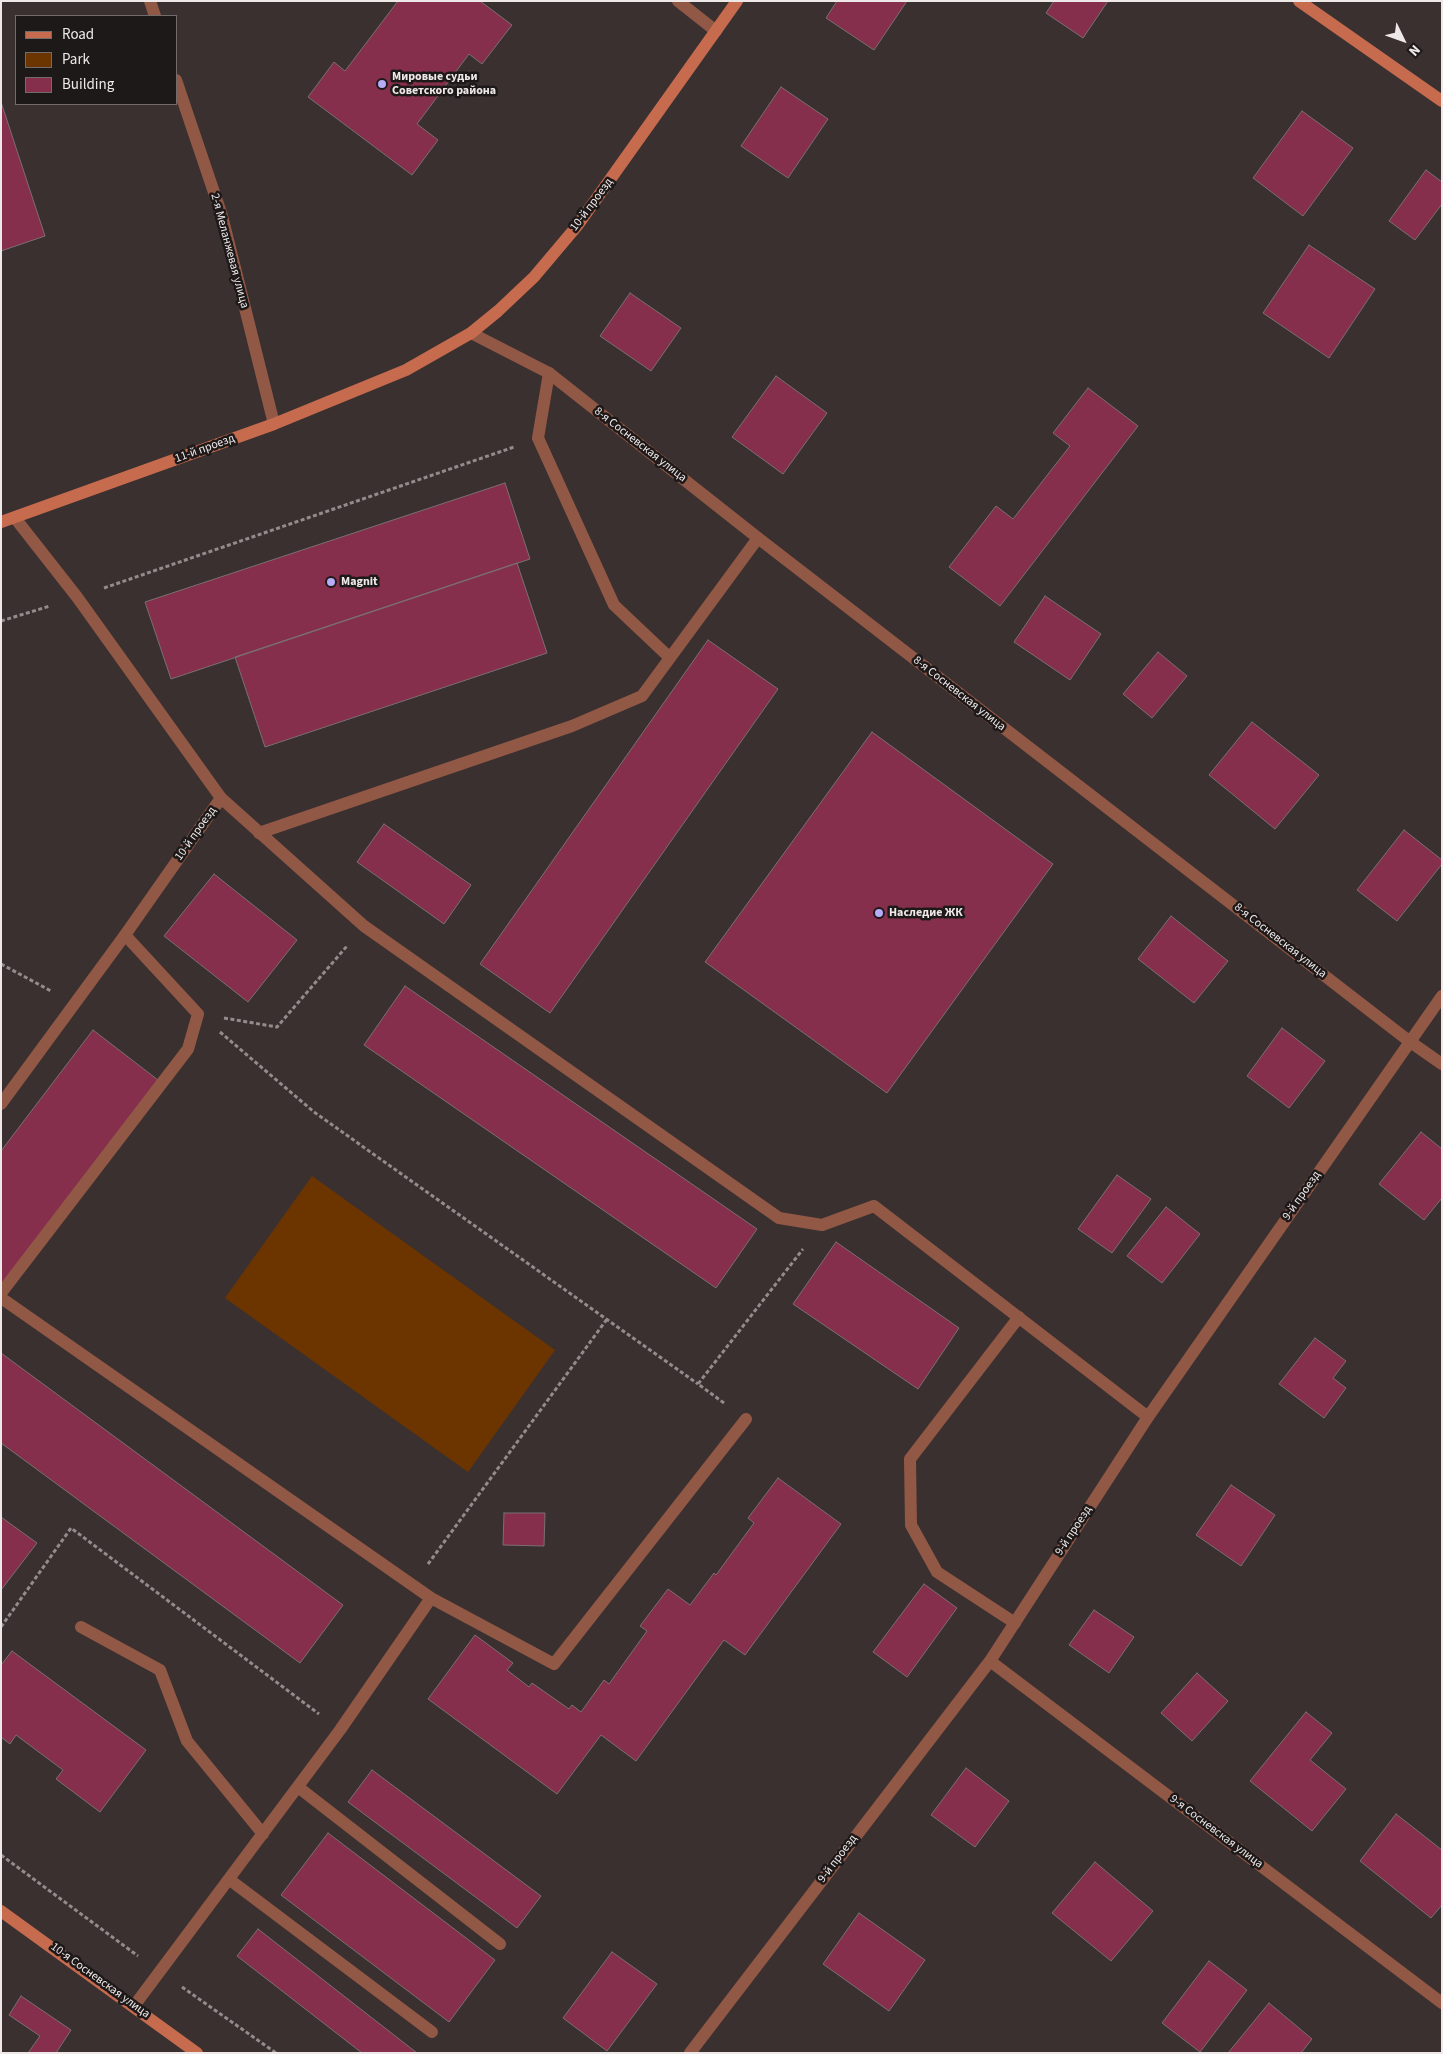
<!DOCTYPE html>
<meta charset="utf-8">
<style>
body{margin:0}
#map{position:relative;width:1443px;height:2054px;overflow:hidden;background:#3a3030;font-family:"Source Sans 3",sans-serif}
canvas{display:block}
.frame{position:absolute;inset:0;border:2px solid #efe8e8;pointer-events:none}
.legend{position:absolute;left:15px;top:15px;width:162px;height:90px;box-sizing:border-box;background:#1e1919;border:1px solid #726c6c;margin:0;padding:6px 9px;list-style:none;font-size:15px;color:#efe8e8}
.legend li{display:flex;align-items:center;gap:10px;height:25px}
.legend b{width:25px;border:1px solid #726c6c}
.north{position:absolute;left:1378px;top:15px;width:50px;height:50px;-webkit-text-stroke:4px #1e1919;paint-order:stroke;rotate:132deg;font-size:14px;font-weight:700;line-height:20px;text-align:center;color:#efe8e8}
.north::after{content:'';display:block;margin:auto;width:18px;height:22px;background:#efe8e8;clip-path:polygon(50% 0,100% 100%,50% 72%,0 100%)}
</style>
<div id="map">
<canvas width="1443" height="2054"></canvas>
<div class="frame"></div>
<ul class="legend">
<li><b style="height:6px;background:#c66b4e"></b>Road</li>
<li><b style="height:14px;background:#6c3500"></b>Park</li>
<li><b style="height:14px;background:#852f4d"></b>Building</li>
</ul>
<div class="north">N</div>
</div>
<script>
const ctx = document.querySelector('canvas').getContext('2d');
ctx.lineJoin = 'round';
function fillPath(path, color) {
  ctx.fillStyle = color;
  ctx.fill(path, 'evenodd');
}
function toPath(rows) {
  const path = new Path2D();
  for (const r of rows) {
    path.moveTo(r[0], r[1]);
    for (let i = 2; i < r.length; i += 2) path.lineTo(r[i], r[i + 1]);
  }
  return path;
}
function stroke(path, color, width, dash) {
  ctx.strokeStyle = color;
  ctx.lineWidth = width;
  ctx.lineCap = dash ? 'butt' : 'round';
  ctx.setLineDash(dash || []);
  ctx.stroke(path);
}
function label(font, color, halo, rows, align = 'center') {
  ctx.font = font + ' "Source Sans 3",sans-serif';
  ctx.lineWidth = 5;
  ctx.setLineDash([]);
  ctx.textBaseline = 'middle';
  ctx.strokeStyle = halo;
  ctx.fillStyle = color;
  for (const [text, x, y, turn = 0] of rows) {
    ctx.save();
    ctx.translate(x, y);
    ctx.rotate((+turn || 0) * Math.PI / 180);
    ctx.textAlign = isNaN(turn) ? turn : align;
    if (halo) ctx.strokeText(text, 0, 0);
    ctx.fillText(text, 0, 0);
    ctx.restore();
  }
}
const green = toPath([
 [312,1176,555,1350,468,1472,225,1298]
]);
const building = toPath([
 [398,1,480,1,512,25,482,64,469,54,417,124,438,140,412,175,308,97,334,62,345,71,398,1],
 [837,1,907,1,874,50,826,18,837,1],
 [1054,1,1108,1,1083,38,1046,13,1054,1],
 [781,87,828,119,788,178,741,146,781,87],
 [1,102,45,236,1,251,1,102],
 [1302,111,1353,148,1303,216,1253,178,1302,111],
 [1426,170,1442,182,1442,204,1415,240,1389,221,1426,170],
 [1309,245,1375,289,1329,358,1263,313,1309,245],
 [630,293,681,328,651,371,600,336,630,293],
 [776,376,827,413,783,474,732,437,776,376],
 [1088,388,1138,426,1000,606,949,567,996,506,1013,519,1070,446,1053,433,1088,388],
 [505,483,530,559,171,679,145,602,505,483],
 [517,563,547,653,265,747,235,657,517,563],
 [1045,596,1101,634,1070,680,1014,642,1045,596],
 [708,640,778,689,550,1013,480,964,708,640],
 [1158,652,1187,676,1152,718,1123,694,1158,652],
 [1252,722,1319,775,1275,829,1209,775,1252,722],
 [872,732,1053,864,887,1093,705,962,872,732],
 [384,824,471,885,444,924,357,862,384,824],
 [1404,830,1442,860,1442,864,1397,921,1357,890,1404,830],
 [214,874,297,940,248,1002,164,936,214,874],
 [1171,916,1228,961,1194,1003,1138,959,1171,916],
 [405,986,757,1229,716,1288,364,1045,405,986],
 [1282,1028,1325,1061,1289,1108,1247,1076,1282,1028],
 [93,1030,158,1080,1,1287,1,1151,93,1030],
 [1421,1132,1442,1149,1442,1198,1424,1220,1379,1184,1421,1132],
 [1117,1175,1151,1199,1112,1253,1078,1229,1117,1175],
 [1166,1207,1200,1234,1162,1283,1127,1256,1166,1207],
 [836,1242,959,1328,918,1389,793,1304,836,1242],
 [1315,1338,1346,1361,1333,1378,1346,1388,1324,1418,1279,1384,1315,1338],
 [1,1353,343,1605,300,1663,1,1443,1,1353],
 [778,1478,841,1524,745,1655,724,1640,636,1761,601,1735,557,1794,428,1699,475,1635,513,1663,507,1670,529,1687,532,1683,569,1709,572,1705,581,1712,604,1680,609,1684,647,1631,640,1626,668,1589,690,1605,714,1573,716,1575,754,1523,748,1518,778,1478],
 [1231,1485,1275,1515,1241,1566,1196,1535,1231,1485],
 [504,1513,545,1513,544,1546,503,1545,504,1513],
 [1,1517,37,1543,1,1590,1,1517],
 [924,1584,957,1608,907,1677,873,1652,924,1584],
 [1094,1610,1134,1637,1109,1673,1069,1645,1094,1610],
 [12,1651,146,1750,100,1812,56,1779,63,1770,16,1735,10,1744,1,1737,1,1665,12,1651],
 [1197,1673,1228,1701,1192,1741,1161,1713,1197,1673],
 [1306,1712,1332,1733,1310,1760,1346,1789,1312,1831,1250,1781,1306,1712],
 [966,1768,1009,1801,975,1847,931,1815,966,1768],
 [372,1770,541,1896,517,1928,348,1802,372,1770],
 [1396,1814,1442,1850,1442,1905,1431,1918,1360,1861,1396,1814],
 [328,1833,495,1960,449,2022,281,1895,328,1833],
 [1095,1862,1153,1911,1111,1961,1052,1913,1095,1862],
 [859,1913,925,1960,889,2011,823,1964,859,1913],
 [258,1929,417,2053,362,2053,237,1956,258,1929],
 [612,1952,657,1984,607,2051,563,2018,612,1952],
 [1209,1961,1247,1990,1200,2052,1162,2023,1209,1961],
 [21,1996,71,2030,56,2053,28,2053,40,2036,9,2015,21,1996],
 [1269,2003,1312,2039,1301,2053,1228,2053,1269,2003]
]);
const path = toPath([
 [104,588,514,447],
 [1,621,50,606],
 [1,964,51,991],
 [224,1018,277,1027,347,946],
 [220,1032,314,1112,698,1384],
 [724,1403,698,1384,803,1249],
 [428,1564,607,1319],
 [1,1627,71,1528,319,1714],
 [1,1855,138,1956],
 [182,1987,276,2053]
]);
const lane = toPath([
 [678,1,716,31],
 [549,373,538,438,614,605,669,657],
 [221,798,364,926,779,1218,822,1225,874,1206,1148,1417],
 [259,833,572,726,642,696,758,538],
 [1,1293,188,1049,198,1014,125,935],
 [1,1298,431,1598],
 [1015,1623,937,1572,911,1525,910,1459,1019,1317],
 [81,1627,160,1670,187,1741,263,1834],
 [298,1787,500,1944],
 [230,1880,432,2032],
 [134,2006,340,1730,431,1598,554,1664,746,1419]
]);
const street = toPath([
 [150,1,155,16],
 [176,80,222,216,274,424],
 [471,333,549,373,758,538,1409,1041,1442,1064],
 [1,1104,125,935,221,798,77,597,15,518],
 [990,1661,1442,2003],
 [690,2053,990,1661,1148,1417,1442,996]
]);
const secondary = toPath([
 [1299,1,1442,101],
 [1,522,274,424,406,370,471,333,498,311,534,277,577,226,737,1],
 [1,1911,197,2053]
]);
const markers = [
 [382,84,5,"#b6acf8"],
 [331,582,5,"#b6acf8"],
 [879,913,5,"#b6acf8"]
];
const poiNames = [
 ["Мировые судьи",392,77],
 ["Советского района",392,91],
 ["Magnit",341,582],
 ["Наследие ЖК",889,913]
];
const streetNames = [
 ["10-й проезд",592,205,-53],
 ["2-я Меланжевая улица",229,251,75],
 ["8-я Сосневская улица",640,445,38],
 ["11-й проезд",205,449,-20],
 ["8-я Сосневская улица",959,694,38],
 ["10-й проезд",196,834,-55],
 ["8-я Сосневская улица",1280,941,38],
 ["9-й проезд",1302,1196,-55],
 ["9-й проезд",1074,1531,-57],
 ["9-я Сосневская улица",1216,1832,37],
 ["9-й проезд",838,1859,-53],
 ["10-я Сосневская улица",100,1981,36]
];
fillPath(green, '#6c3500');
fillPath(building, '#852f4d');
stroke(building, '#7b6f72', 1);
stroke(path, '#948c8c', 3, [4, 2.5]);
stroke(lane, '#925846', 12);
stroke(street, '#925846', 12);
stroke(secondary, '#c66b4e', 12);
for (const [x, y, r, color] of markers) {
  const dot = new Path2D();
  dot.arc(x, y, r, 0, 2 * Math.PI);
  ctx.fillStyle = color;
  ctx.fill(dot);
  stroke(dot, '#1e1919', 2);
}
label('bold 12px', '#efe8e8', '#1e1919', poiNames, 'left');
label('12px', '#efe8e8', '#1e1919', streetNames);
</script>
